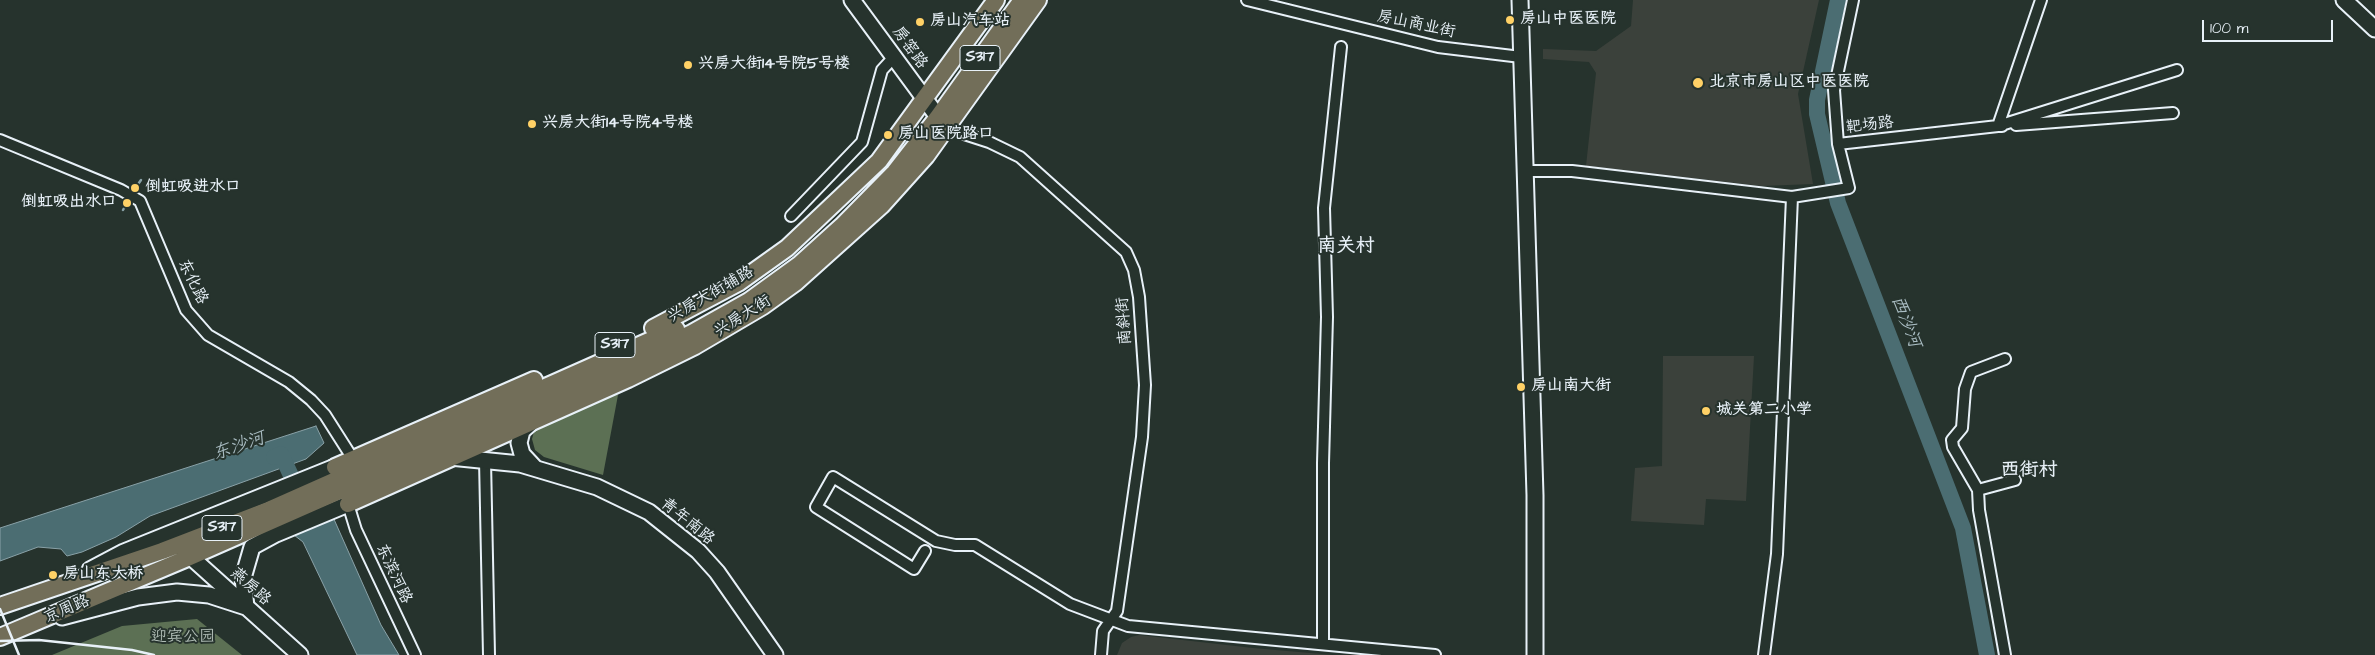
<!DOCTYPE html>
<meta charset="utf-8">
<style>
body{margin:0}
#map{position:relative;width:2375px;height:655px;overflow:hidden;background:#26332d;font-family:"Architects Daughter",sans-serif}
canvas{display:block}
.scale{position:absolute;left:2202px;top:20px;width:131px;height:22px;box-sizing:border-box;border:2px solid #e8f1f8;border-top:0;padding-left:6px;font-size:15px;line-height:18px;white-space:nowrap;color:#e8f1f8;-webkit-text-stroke:4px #26332d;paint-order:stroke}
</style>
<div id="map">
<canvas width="2375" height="655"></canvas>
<div class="scale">100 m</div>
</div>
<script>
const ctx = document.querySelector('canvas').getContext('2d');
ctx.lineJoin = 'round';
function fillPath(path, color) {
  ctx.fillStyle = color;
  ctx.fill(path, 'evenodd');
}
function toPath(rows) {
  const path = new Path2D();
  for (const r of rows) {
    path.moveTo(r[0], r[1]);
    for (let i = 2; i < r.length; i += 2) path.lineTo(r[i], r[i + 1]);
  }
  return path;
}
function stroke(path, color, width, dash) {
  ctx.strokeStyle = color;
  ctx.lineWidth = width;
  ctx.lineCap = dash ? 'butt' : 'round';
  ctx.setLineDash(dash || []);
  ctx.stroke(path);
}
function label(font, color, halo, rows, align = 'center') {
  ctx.font = font + ' "Architects Daughter","LXGW WenKai TC",sans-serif';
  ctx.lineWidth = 4;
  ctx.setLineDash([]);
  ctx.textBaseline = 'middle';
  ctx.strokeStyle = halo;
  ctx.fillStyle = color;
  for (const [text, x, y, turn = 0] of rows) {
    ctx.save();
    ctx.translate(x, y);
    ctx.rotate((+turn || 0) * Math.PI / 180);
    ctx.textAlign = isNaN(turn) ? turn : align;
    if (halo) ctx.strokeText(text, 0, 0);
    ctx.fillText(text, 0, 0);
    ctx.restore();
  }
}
const built = toPath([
 [1633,0,1819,0,1798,94,1813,184,1762,186,1586,166,1596,73,1589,62,1543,59,1543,49,1596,51,1631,26],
 [1663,356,1754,356,1746,501,1706,499,1704,525,1631,521,1635,468,1662,466],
 [1139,635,1253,648,1333,655,1117,655,1122,643,1131,637]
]);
const green = toPath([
 [612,393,618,395,603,475,544,457,535,450,532,439,535,428],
 [197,619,242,655,52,655,122,626]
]);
const water = toPath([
 [316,426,324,443,306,459,150,516,116,537,82,552,67,556,61,549,38,547,0,561,0,528,316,426],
 [333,517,381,625,399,655,357,655,303,542,294,535,333,517]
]);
const stream = toPath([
 [134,190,141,180],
 [123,210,128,201]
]);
const river = toPath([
 [1838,0,1817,100,1817,114,1838,203,1963,528,1987,655],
 [274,457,281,454,300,495]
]);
const street = toPath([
 [1247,0,1438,47,1521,57],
 [944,121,958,132,989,142,1020,157,1126,252,1134,270,1139,297,1145,385,1142,437,1117,611,1103,631,1101,655],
 [2016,125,2173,113],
 [2002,126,1998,126,2041,0],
 [0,140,121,190,140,201,186,310,208,335,289,382,311,400,325,415,353,459],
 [1838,144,1834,90,1853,0],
 [1525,171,1572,171,1792,197,1849,188,1838,144,1998,126,2177,70],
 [791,216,862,142,882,70,894,57],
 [485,460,489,655],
 [1978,490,1953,447,1952,440,1962,428,1965,389,1971,372,2005,359],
 [348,504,356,530,415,655],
 [925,551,914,569,816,507,833,477,936,541,955,545,975,545,1070,604,1128,626,1435,655],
 [1323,644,1323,463,1327,317,1324,208,1341,47],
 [1764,655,1777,554,1792,197],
 [2005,655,1979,510,1978,490,2015,480]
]);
const secondary = toPath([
 [852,0,938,117],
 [1520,0,1535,495,1535,655],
 [2344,0,2375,29],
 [532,422,522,431,519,443,522,454,535,468],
 [450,457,520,464,597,487,649,512,698,551,717,572,775,655],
 [182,549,300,655],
 [90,570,124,552,335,467],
 [246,607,243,578,252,547,276,534,348,504],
 [62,617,138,597,177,592,209,595,246,607]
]);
const primary = toPath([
 [653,328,738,283,787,248,879,161,996,0],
 [335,467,534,380],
 [348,504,628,379,695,346,763,306,795,283,882,205,926,156,1038,0],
 [0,606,162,551,266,511,676,329],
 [0,637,190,557,621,367,692,333,749,301,800,264,842,226,895,172,938,117,1022,0]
]);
const rail = toPath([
 [0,609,19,655],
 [0,641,39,640,132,650,154,655]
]);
const markers = [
 [1510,20,5,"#ffd166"],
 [920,22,5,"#ffd166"],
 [688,65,5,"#ffd166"],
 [1698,83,6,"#ffd166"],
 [532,124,5,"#ffd166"],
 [888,135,5,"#ffd166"],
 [135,188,5,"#ffd166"],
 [127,203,5,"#ffd166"],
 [1521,387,5,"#ffd166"],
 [1706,411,5,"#ffd166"],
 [53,575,5,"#ffd166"]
];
const shields = [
 [980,58,40],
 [615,345,40],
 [222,528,40]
];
const shieldNames = [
 ["S317",980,58],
 ["S317",615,345],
 ["S317",222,528]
];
const poiNames = [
 ["房山中医医院",1520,20],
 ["房山汽车站",930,22],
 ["兴房大街14号院5号楼",698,65],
 ["北京市房山区中医医院",1709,83],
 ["兴房大街14号院4号楼",542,124],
 ["房山医院路口",898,135],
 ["倒虹吸进水口",145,188],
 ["倒虹吸出水口",117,203,"right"],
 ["房山南大街",1531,387],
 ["城关第二小学",1716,411],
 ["房山东大桥",63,575]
];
const streetNames = [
 ["房山商业街",1416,25,12],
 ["房窑路",909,48,54],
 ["靶场路",1870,126,-7],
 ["东化路",192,282,64],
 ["兴房大街辅路",711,295,-30],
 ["兴房大街",743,317,-32],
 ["南斜街",1125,321,-94],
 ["青年南路",687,522,39],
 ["东滨河路",393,574,65],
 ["燕房路",250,587,42],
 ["京周路",67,610,-23]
];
const parkNames = [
 ["迎宾公园",183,638]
];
const waterNames = [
 ["西沙河",1905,322,69],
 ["东沙河",239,447,-19]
];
const quarterNames = [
 ["南关村",1346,247],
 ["西街村",2029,471]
];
fillPath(built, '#3b413b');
fillPath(green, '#5c7054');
fillPath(water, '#4b6d72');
stroke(water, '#8aa2a8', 1);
stroke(stream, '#8aa2a8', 2.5);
stroke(river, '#4b6d72', 16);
stroke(street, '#e8f1f8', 14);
stroke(secondary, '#e8f1f8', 19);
stroke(primary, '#e8f1f8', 20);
stroke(street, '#26332d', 10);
stroke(secondary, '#26332d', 15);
stroke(primary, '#726e59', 16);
stroke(rail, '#e8f1f8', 2.5);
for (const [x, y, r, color] of markers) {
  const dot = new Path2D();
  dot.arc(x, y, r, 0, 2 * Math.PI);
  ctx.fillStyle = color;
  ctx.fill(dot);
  stroke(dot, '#26332d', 2);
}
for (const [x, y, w] of shields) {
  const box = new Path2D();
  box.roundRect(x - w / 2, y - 12.5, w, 25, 4);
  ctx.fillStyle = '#26332d';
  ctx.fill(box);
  stroke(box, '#e8f1f8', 1);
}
label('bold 15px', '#e8f1f8', null, shieldNames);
label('bold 16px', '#e8f1f8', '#26332d', poiNames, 'left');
label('16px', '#e8f1f8', '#26332d', streetNames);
label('16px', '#b0bdb6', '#26332d', parkNames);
label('italic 18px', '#a9bcc2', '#26332d', waterNames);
label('bold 19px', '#e8f1f8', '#26332d', quarterNames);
</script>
